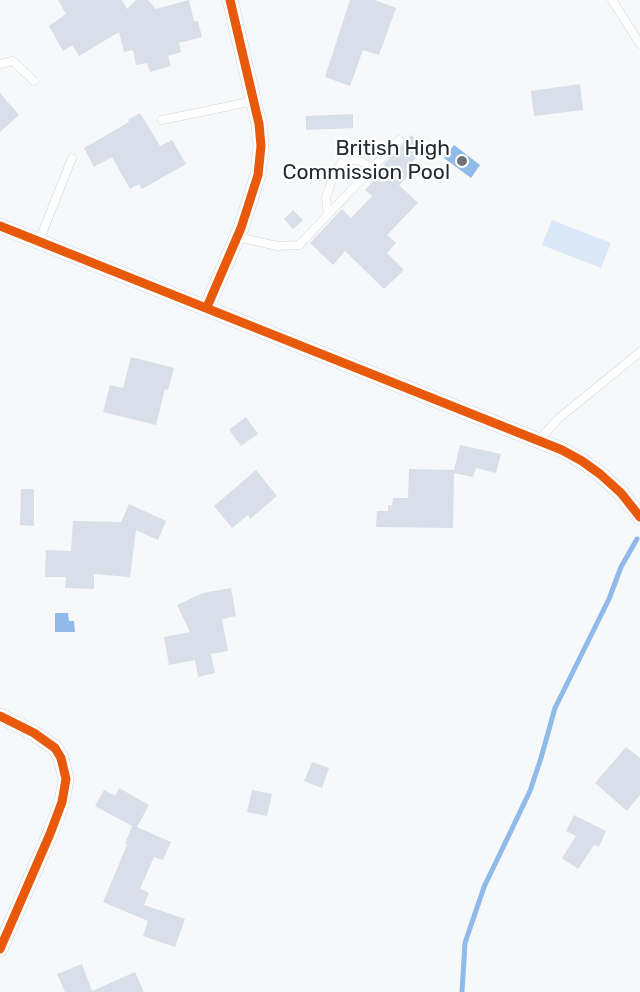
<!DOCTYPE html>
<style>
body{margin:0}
canvas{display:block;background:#f6f8fa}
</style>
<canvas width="640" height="992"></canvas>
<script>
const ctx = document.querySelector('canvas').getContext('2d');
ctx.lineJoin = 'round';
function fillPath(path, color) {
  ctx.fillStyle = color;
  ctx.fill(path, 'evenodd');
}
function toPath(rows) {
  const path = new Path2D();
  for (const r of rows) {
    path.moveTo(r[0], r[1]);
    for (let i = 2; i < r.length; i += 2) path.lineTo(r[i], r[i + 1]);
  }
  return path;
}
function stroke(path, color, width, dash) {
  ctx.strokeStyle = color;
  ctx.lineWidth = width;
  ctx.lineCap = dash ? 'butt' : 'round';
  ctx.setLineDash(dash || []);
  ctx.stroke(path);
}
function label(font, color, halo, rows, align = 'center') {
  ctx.font = font + ' Rubik,sans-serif';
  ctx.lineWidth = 4.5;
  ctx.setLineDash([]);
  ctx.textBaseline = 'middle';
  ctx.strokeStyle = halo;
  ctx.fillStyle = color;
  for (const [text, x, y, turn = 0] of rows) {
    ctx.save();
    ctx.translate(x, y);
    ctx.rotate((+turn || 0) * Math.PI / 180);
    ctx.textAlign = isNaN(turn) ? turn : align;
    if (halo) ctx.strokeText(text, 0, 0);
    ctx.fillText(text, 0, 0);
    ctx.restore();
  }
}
const green = toPath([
 [552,220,611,243,601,268,542,245]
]);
const water = toPath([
 [454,145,480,165,471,178,444,158],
 [55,613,68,613,69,621,74,621,75,632,55,632]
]);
const stream = toPath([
 [462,992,465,943,484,887,530,791,541,758,555,708,609,599,621,567,637,539]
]);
const building = toPath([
 [58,0,122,0,127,9,136,0,148,0,156,9,189,0,194,21,198,21,202,37,179,43,181,52,168,56,171,66,150,72,147,63,136,65,133,50,124,52,119,32,79,56,72,45,63,51,49,26,66,14],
 [350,0,375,0,396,8,379,55,363,50,350,86,325,77],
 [580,84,583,110,534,116,531,91],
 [0,93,19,115,0,132],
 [140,113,160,146,172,140,186,164,142,189,139,184,130,189,112,157,94,167,84,148,129,122,128,120],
 [353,114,353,128,306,130,306,116],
 [411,135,426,147,406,169,411,173,399,185,418,203,387,235,396,243,387,253,404,270,384,289,345,251,333,265,310,243,342,209,351,218,372,196,365,190,378,176,376,173],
 [293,210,303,220,293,229,284,219],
 [131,357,174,368,168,390,165,389,156,425,103,412,110,385,123,388],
 [246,417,258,434,241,446,229,430],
 [460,445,501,454,496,473,476,468,473,477,454,473,453,528,376,527,377,511,388,511,388,505,392,506,393,498,408,498,409,469,454,470],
 [256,470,277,496,250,519,248,515,232,528,214,506],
 [21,489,34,489,34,526,20,525],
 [129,504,166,521,158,540,136,530,130,577,94,574,94,589,65,588,66,577,45,577,46,550,71,551,73,521,121,522],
 [231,588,236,616,222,619,228,651,211,654,215,673,198,677,195,660,169,665,164,637,190,632,177,605,203,593],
 [626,747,640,758,640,795,627,811,595,783],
 [312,762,329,768,322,788,304,781],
 [119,788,149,805,137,827,171,842,163,860,154,857,140,889,149,893,144,905,185,919,175,947,143,936,148,921,103,902,127,845,125,844,132,826,95,806,104,790,115,796],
 [252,790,272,794,267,816,247,812],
 [574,815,606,831,599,847,594,845,578,869,562,858,576,836,566,831],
 [82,964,92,991,135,972,144,992,65,992,57,974]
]);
const lane = toPath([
 [612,0,640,44],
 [0,64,13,61,34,81],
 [162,120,254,101],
 [328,215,326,197,334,174,343,161,358,160,373,168],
 [238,237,277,246,299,245,399,140],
 [39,241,72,158],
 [539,440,559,418,640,352]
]);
const street = toPath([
 [0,226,562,450,582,461,600,474,621,493,640,517],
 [207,307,241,228,258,175,261,146,259,124,230,0],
 [0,716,34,733,55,748,61,758,66,779,62,802,50,834,0,949]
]);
const cycleway = toPath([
 [0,226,562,450,582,461,600,474,621,493,640,517],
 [207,307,241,228,258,175,261,146,259,124,230,0],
 [0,716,34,733,55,748,61,758,66,779,62,802,50,834,0,949]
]);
const markers = [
 [462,161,6,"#6d7277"]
];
const poiNames = [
 ["British High",450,149],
 ["Commission Pool",450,173]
];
fillPath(green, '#dae8f7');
fillPath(water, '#90bae9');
stroke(stream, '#90bae9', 5);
fillPath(building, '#d8dfe8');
stroke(lane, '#d1d5da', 9);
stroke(street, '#d1d5da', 16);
stroke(lane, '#fefefe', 8);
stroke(street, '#fefefe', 15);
stroke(cycleway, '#e8590c', 9);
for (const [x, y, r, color] of markers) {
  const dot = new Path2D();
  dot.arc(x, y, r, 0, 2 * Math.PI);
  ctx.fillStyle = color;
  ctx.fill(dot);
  stroke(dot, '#fff', 2);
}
label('21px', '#232a31', '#fff', poiNames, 'right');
</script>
